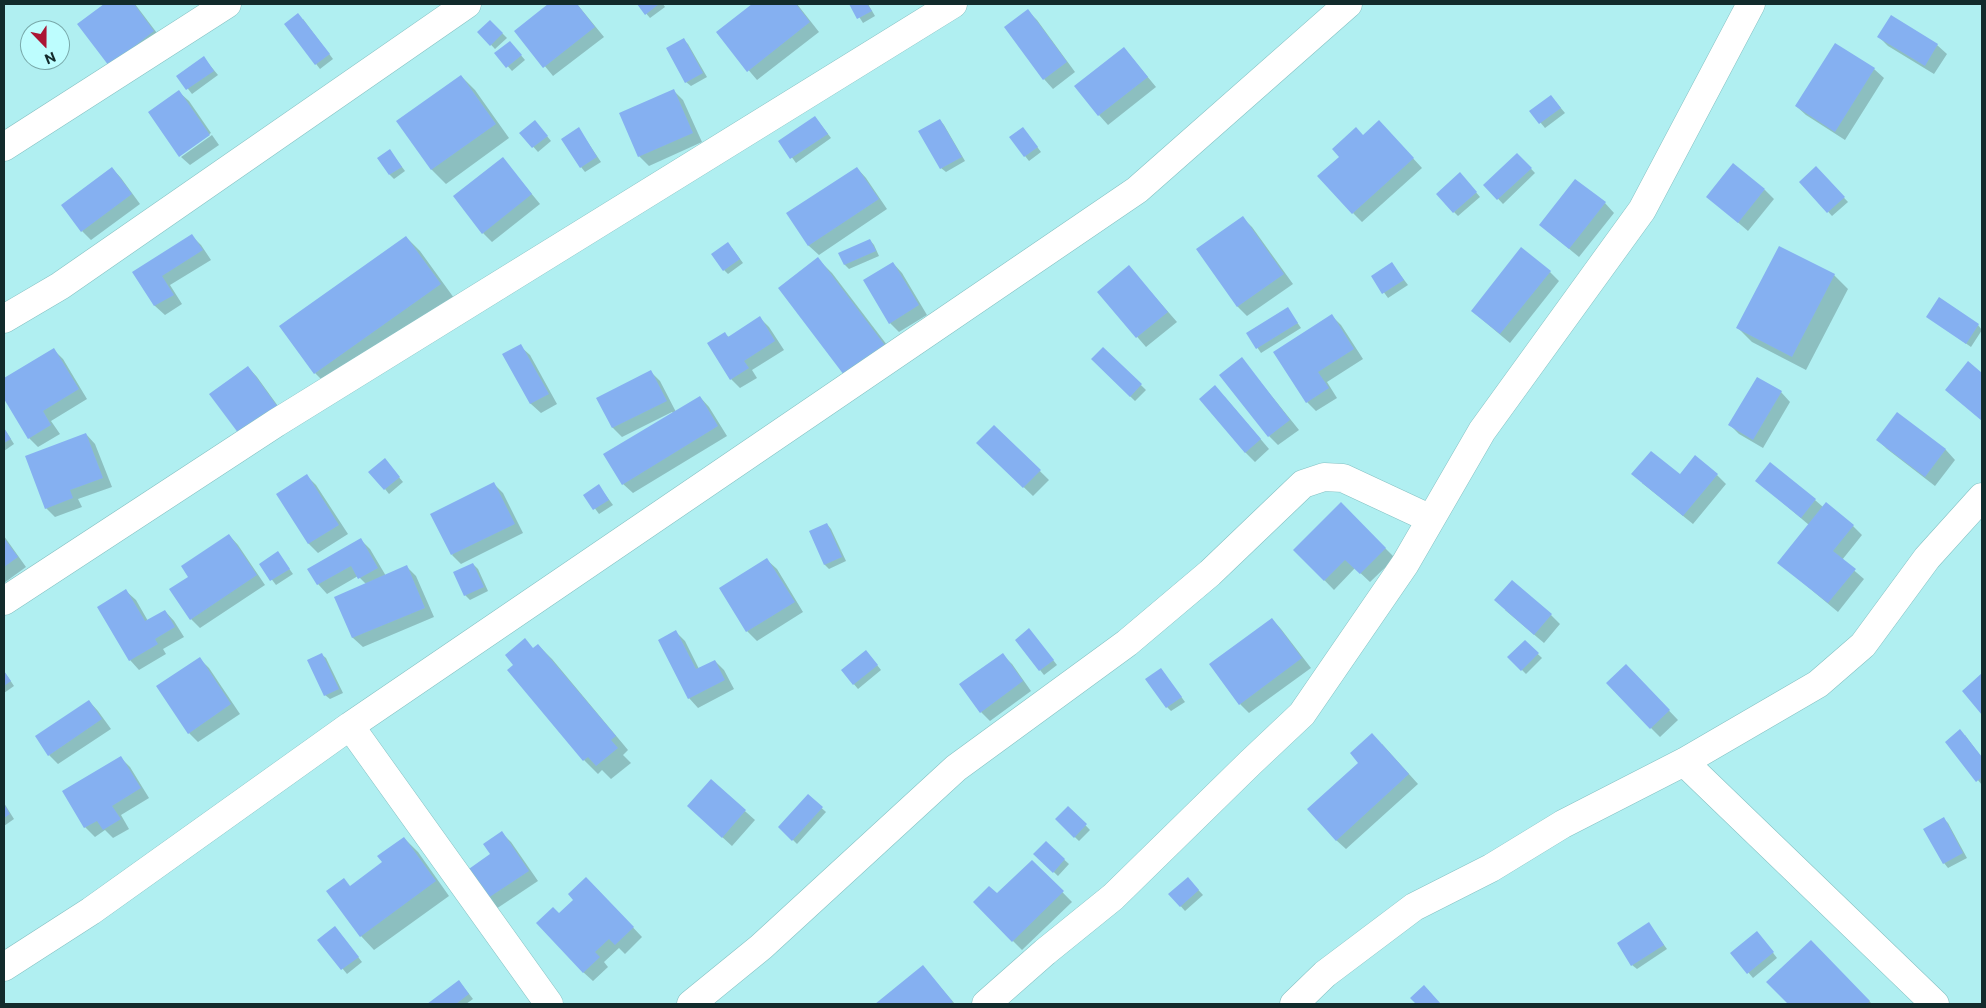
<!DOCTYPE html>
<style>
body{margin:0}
#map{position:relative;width:1986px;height:1008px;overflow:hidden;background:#b0eff1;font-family:Commissioner,sans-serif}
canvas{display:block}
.frame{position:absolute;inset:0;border:5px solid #122b2c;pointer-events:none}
.north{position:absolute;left:20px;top:20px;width:50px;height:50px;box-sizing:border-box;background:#bdfdfe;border:1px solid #79a9aa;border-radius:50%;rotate:158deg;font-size:14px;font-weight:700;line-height:20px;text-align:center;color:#122b2c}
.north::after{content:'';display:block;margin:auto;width:18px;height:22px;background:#ab1534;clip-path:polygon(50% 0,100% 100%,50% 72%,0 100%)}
</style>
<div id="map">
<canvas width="1986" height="1008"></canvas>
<div class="frame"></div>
<div class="north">N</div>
</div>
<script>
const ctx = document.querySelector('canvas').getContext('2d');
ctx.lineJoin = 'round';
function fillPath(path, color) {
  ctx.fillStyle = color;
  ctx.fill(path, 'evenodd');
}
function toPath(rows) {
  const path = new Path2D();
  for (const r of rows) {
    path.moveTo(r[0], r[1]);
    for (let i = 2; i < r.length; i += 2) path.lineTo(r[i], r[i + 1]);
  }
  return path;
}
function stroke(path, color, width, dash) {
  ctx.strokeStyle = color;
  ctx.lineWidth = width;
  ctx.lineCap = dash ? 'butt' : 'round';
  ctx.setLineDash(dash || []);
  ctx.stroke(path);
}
const shadow = toPath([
 [106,4,135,4,163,41,119,74,79,25],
 [550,4,577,4,604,37,553,76,516,31],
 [638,4,663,4,665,7,650,18],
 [754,4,797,4,819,32,757,80,717,33],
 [851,4,868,4,875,16,863,23],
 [1028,11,1037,20,1075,72,1053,89,1044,79],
 [303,19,333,59,320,69,286,25],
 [490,21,507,38,495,49,479,32],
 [1879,37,1937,45,1947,54,1934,74,1888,46],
 [684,40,688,44,707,77,691,86,686,82],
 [1835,45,1874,69,1884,78,1845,140,1806,115,1796,106],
 [514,47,525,60,512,71,496,53],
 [1124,48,1156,87,1108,125,1099,115],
 [204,58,218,75,192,94,178,76],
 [461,76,475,90,509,138,446,184,432,170,398,121],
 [674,91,683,100,702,142,649,166,639,156],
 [179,92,189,101,211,133,180,155],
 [1555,101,1565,113,1545,128,1531,111],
 [815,117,831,138,796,163,780,141],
 [940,120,944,125,965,161,946,172,941,168],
 [539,126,551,141,538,152,521,133],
 [579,129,601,162,585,172,581,167],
 [1388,131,1422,168,1362,222,1353,213],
 [1027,133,1041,152,1029,161,1025,156],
 [212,135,219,145,190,165,181,157],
 [390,151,405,171,394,179,390,175],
 [1517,154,1535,173,1503,204,1485,185],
 [503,159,540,204,492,242,483,233],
 [112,168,121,178,140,204,91,240,82,231],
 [857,168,866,178,887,209,819,255,809,246,788,214],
 [1816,168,1848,202,1832,216,1801,182],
 [1464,178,1480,197,1458,216,1454,212],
 [1765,190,1774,199,1748,231,1708,197],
 [1605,203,1614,213,1579,257,1540,225],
 [1243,218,1252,227,1293,284,1247,316,1238,307,1198,249],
 [192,236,201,245,211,260,170,285,182,304,165,315,155,306,134,272],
 [406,237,420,251,454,298,329,387,315,373],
 [870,240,874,245,879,256,849,269,845,265,840,253],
 [732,248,743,263,728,274,724,270],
 [818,259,832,273,900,362,847,378],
 [893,263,902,273,927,315,899,332,890,323],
 [1392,264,1408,285,1388,298,1372,276],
 [1129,267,1177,322,1146,347,1099,293],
 [1550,272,1559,281,1510,343,1472,311],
 [1834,275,1848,289,1806,370,1752,342,1738,328],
 [1288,309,1301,328,1261,353,1248,334],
 [1332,316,1341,325,1363,359,1327,382,1337,398,1316,411,1307,402],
 [1928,317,1978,325,1982,330,1971,347],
 [760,318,769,327,784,350,752,370,757,378,740,388,731,379,725,334,729,337],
 [520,346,530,355,557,404,541,413,531,404,504,355],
 [1103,348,1146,390,1135,401,1092,359],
 [54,350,63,359,87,399,51,421,60,434,38,447,29,438,4,396,4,380],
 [1242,359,1299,430,1278,445,1269,436],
 [248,367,257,377,288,420,252,446],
 [651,372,660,381,676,412,700,397,709,407,727,436,633,493,623,484,673,413,672,412,622,437,613,428,598,399],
 [1781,392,1790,402,1763,448,1739,434,1730,425],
 [1224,396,1269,449,1255,462,1245,452],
 [1897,414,1946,450,1955,460,1935,486,1887,449,1878,440],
 [994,426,1049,480,1033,496,987,452],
 [4,428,14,444,4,451],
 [86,434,95,444,112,487,78,499,82,507,55,517,46,508],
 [389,465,403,482,389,494,385,489],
 [1717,475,1726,484,1693,524,1642,483,1680,476],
 [307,476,316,485,348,534,318,553,309,544,278,494],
 [1757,481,1815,500,1823,507,1853,526,1862,535,1842,560,1864,579,1838,612,1779,563,1809,525],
 [494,484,503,493,523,533,461,564,452,555],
 [599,486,613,505,599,514,585,495],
 [1341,504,1395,558,1370,582,1355,568,1334,590,1295,550],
 [827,524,831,529,846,561,829,569,825,565,810,532],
 [229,535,238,545,265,585,200,628,191,619],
 [4,536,26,567,4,583],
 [361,540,370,549,386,576,407,567,416,576,434,617,363,647,353,638,336,597,366,584,358,576,327,594,318,584],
 [278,553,293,574,276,585,260,564],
 [767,560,777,569,803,612,757,641,747,631,721,589],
 [473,564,478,569,488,591,470,600,465,595],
 [126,591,136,600,148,621,165,611,174,621,184,637,163,649,166,654,139,670,130,660],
 [1505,610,1551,615,1560,624,1544,643],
 [1272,619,1281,629,1311,668,1249,713,1240,704],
 [676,632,685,641,699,669,715,661,724,670,734,689,698,708,689,698],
 [1033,634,1057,665,1044,675,1016,640],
 [1525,642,1542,658,1526,674,1509,657],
 [538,645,552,659,628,750,623,755,631,763,611,779,602,770,598,774,584,760,534,649],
 [321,654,326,658,343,693,330,699,325,695],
 [1002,654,1012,664,1031,691,990,721,981,712],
 [870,656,881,670,858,689,842,670],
 [200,659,209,668,240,714,198,742,189,733],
 [1161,669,1185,702,1171,711,1167,707],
 [4,671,14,686,4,693],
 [1635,675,1678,720,1660,737,1651,728],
 [89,701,98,711,111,729,58,764,49,755],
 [1965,735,1982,758,1982,785,1946,742],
 [1382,744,1418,784,1346,849,1336,840],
 [121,758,130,767,149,798,121,815,129,829,113,838,105,830,95,837,85,827],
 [711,781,755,820,732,846,698,815],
 [808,796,826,812,797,844,780,827],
 [4,803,14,819,4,826],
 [1068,807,1090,830,1079,841,1056,819],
 [1944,819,1948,823,1967,858,1948,868,1944,863],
 [502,833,511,842,538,881,496,909,467,871,492,855],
 [404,838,418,852,449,896,374,950,361,936,351,887,383,863],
 [1046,843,1069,864,1058,876,1035,854],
 [1032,861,1072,902,1022,950,974,902,997,895],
 [1192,883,1203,895,1185,911,1170,894],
 [596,888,642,937,625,954,619,948,604,962,608,967,593,981,583,972,559,915],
 [1649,924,1667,949,1637,969,1632,965],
 [339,932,362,962,347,974,319,940],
 [1761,937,1777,958,1753,978,1732,953],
 [1811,942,1872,1004,1789,1004,1768,982],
 [923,967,955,1004,877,1004],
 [459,981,473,999,466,1004,429,1004]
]);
const building = toPath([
 [104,4,134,4,154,31,109,66,77,24],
 [548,4,577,4,595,27,543,68,514,31],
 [637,4,659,4,645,15],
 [752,4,796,4,810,22,747,72,716,32],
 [849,4,867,4,872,11,857,19],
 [1028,9,1067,62,1043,80,1004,27],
 [298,13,330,54,315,65,284,24],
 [1891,15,1938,44,1925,66,1877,37],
 [490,20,503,33,490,46,477,32],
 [684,38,703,73,685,83,666,48],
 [510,41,522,55,506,68,494,53],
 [1835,43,1875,68,1835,132,1795,106],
 [1124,47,1148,77,1098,116,1074,86],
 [204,56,214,71,186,90,176,76],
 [461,75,496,124,431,170,396,121],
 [674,89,693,133,638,157,619,113],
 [179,90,210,135,179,157,148,112],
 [1551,95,1561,108,1539,124,1529,111],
 [815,116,828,134,790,159,778,141],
 [940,119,962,157,940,169,918,131],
 [535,120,548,136,532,148,519,133],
 [1379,120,1414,158,1352,214,1317,176,1339,157,1332,149,1356,127,1363,135],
 [579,127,597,157,580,168,561,139],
 [1023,127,1038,147,1024,157,1009,137],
 [390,149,402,167,389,175,377,158],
 [1517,153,1532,168,1497,200,1483,185],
 [503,157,532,194,482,234,453,196],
 [1733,163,1765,189,1738,223,1706,197],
 [1816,166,1845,197,1827,213,1799,182],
 [112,167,132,194,81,232,61,205],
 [857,167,879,199,808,246,786,213],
 [1460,172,1477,192,1453,213,1436,194],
 [1575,179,1606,202,1569,249,1539,225],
 [1243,216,1284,274,1237,307,1196,249],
 [192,234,203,250,162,276,174,295,154,306,132,272],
 [406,236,441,284,314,374,279,326],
 [870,239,876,251,844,265,838,253],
 [728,242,740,259,723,271,711,254],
 [1779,246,1835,274,1792,357,1736,328],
 [1521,247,1551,271,1500,334,1471,311],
 [818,257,887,348,847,379,778,288],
 [893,262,919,305,889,324,863,280],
 [1392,262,1404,280,1382,294,1371,276],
 [1129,265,1168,312,1136,338,1097,292],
 [1939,297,1979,324,1966,344,1926,317],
 [1288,307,1298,323,1256,349,1246,333],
 [1332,314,1354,349,1318,372,1329,388,1306,403,1273,352],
 [760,316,775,341,744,361,749,368,730,380,707,343,725,332,728,337],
 [521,344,549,394,530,404,502,354],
 [1103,347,1142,384,1130,397,1091,359],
 [54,348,79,389,43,411,51,425,28,439,4,399,4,378],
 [1242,357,1290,420,1268,437,1219,375],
 [1968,361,1982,373,1982,421,1945,390],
 [248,366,280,410,242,438,209,394],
 [651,370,667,401,612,428,596,398],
 [1757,377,1782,391,1753,440,1728,425],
 [1215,385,1261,439,1245,453,1199,399],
 [700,396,718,426,622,485,603,454],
 [1897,412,1946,449,1925,477,1876,440],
 [994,425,1041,470,1023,488,976,443],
 [4,428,11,439,4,443],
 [86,433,103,478,70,490,73,498,45,509,25,456],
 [1651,451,1680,474,1695,455,1718,474,1683,516,1631,474],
 [385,458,400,477,384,490,368,472],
 [1770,462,1816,499,1801,518,1755,481],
 [307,474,339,525,308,544,276,494],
 [494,482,515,524,451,555,430,514],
 [599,484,609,500,593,510,583,495],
 [1341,502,1386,548,1360,574,1345,560,1324,581,1293,550],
 [1826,502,1854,525,1833,551,1856,569,1828,603,1777,563],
 [827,523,842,557,824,565,809,531],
 [229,534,257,575,190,620,169,589,188,577,181,566],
 [4,538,18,557,4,567],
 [361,538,378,568,358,579,351,566,317,585,307,569],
 [278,551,290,569,270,581,259,564],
 [767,558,795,602,746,632,719,588],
 [473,563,484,587,464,596,453,572],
 [407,565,425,608,352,638,334,597],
 [1512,580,1552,614,1534,635,1494,600],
 [126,589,145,621,165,610,175,627,155,639,158,644,129,661,97,607],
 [1272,618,1302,658,1239,705,1209,664],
 [1029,628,1054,660,1039,671,1015,640],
 [676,630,696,669,715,660,725,680,688,699,658,640],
 [525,638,533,648,538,644,616,736,611,740,618,748,596,766,588,757,583,761,507,670,513,665,505,655],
 [1525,640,1539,653,1521,671,1507,657],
 [866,650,878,665,853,685,841,670],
 [322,653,339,689,324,696,307,660],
 [1003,653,1023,681,980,713,959,684],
 [200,657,231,704,188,734,156,686],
 [1626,664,1670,710,1650,729,1606,683],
 [1161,668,1182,697,1166,708,1145,679],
 [4,671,11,681,4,686],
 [1982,673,1982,715,1962,691],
 [89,700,102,719,48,756,35,736],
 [1960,729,1982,757,1982,777,1976,782,1945,742],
 [1372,733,1409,774,1336,841,1307,809,1358,763,1350,753],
 [121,756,141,788,112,806,121,819,103,830,97,821,84,828,62,791],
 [711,779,746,810,722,838,687,806],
 [808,794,823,807,792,841,778,827],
 [4,804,10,814,4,818],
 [1068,806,1087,824,1074,838,1055,819],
 [1944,817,1963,853,1943,864,1923,829],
 [502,831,529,871,485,900,466,871,490,854,483,844],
 [404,837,436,881,360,937,326,891,344,878,350,886,382,862,377,856],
 [1046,841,1065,859,1053,873,1033,854],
 [1032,860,1064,891,1012,942,973,902,989,886,997,893],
 [586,877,634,927,615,945,609,939,595,952,600,957,583,973,536,923,553,907,559,913,573,900,568,894],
 [1188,877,1199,890,1180,907,1168,894],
 [1649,922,1664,945,1631,966,1617,943],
 [335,926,359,957,341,970,317,940],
 [1757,931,1774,952,1747,974,1730,953],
 [1811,940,1870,1001,1867,1004,1788,1004,1766,982],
 [923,965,953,1002,949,1004,875,1004],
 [459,980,469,994,456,1004,427,1004],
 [1424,985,1441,1004,1416,1004,1410,998]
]);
const minor = toPath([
 [4,147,227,4],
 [4,319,60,286,467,4],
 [4,601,276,423,953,4],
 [350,726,549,1004],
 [1684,762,1935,1004],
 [4,967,91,911,350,726,1137,190,1348,4],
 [691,1004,761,947,956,768,1127,643,1210,573,1303,484,1324,477,1343,478,1431,519],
 [986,1004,1045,952,1113,897,1250,763,1302,714,1405,564,1482,431,1642,210,1751,4],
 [1294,1004,1325,974,1414,907,1491,868,1563,824,1684,762,1818,684,1863,645,1927,558,1982,497]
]);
fillPath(shadow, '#0003');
fillPath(building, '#85b0f1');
stroke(minor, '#84c1c3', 29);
stroke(minor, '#fff', 28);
</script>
